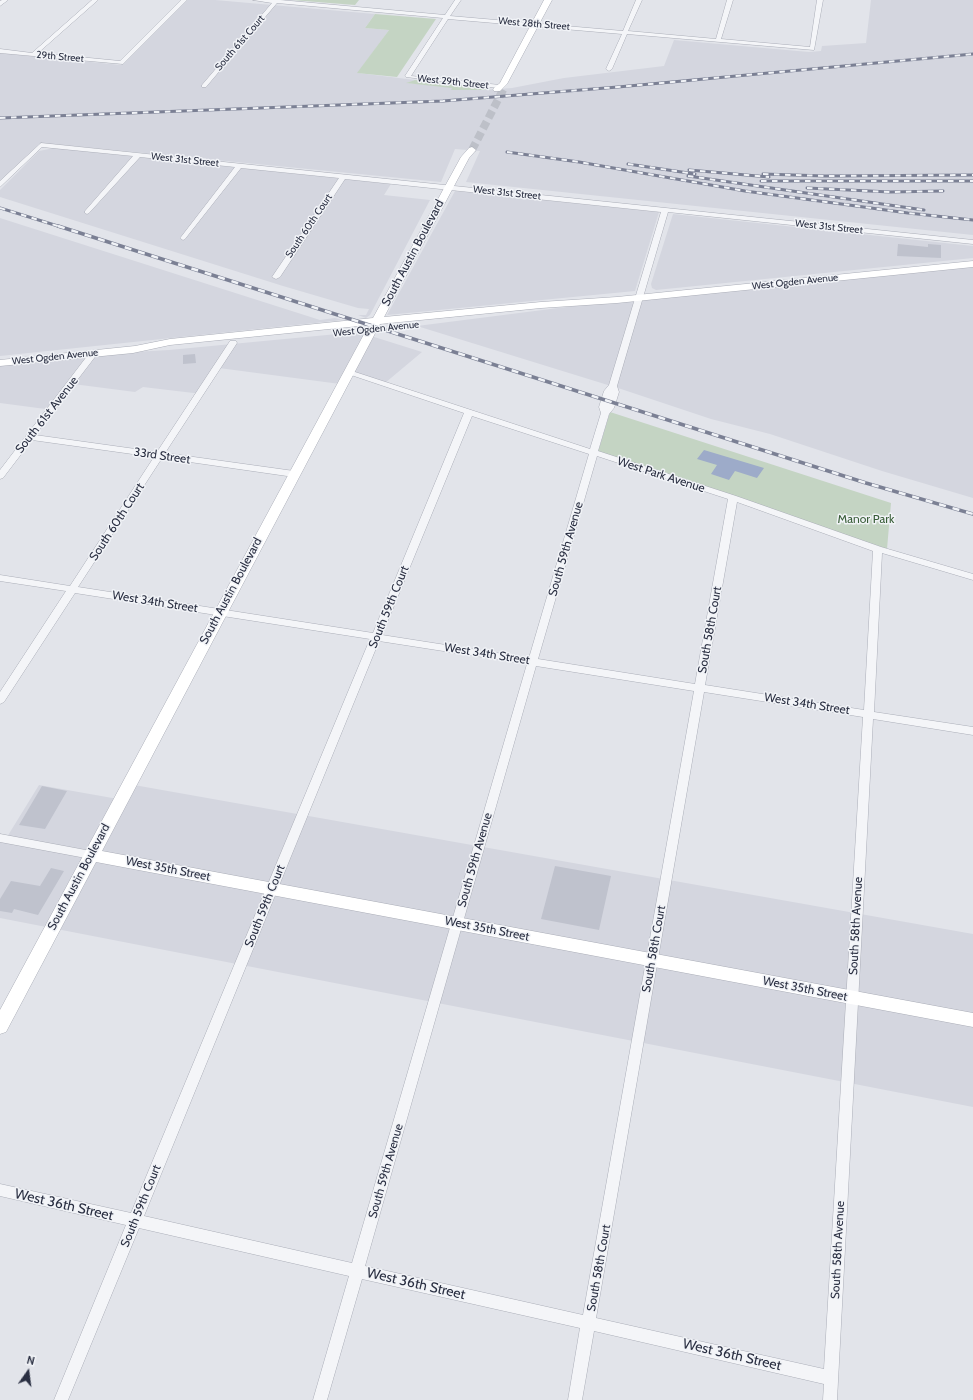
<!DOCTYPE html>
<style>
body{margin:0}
#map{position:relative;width:973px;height:1400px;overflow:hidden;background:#e2e4ea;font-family:Cabin,sans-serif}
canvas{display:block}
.north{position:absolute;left:8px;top:1352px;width:40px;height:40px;-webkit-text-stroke:3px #f1f3f7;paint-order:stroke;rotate:14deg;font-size:11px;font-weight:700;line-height:16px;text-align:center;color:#2a2f42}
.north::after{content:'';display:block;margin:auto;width:14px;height:18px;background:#2a2f42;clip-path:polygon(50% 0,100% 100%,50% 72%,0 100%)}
</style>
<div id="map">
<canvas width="973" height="1400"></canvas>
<div class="north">N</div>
</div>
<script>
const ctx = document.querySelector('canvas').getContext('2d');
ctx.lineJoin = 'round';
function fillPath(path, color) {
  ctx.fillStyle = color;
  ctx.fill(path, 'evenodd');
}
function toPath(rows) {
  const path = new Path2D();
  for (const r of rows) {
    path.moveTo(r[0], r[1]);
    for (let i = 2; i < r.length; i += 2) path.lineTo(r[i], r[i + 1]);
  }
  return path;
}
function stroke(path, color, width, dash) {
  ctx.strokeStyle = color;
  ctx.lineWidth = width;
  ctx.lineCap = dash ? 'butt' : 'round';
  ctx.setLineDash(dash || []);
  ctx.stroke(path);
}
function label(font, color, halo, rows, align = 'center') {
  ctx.font = font + ' Cabin,sans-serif';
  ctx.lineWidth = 3;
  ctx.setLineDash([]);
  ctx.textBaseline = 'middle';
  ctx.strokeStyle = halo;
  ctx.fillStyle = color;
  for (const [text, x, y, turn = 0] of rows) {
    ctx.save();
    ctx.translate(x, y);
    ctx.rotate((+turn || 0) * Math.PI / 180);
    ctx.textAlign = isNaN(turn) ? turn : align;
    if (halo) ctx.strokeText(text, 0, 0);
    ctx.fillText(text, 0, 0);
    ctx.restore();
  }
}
const built = toPath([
 [186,0,215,0,375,14,365,28,389,30,358,73,415,80,407,83,483,90,512,88,564,78,664,66,674,40,809,52,821,51,822,46,866,43,871,0,973,0,973,235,466,182,480,151,455,149,441,182,52,144,39,144,0,182,0,53,121,65],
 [54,148,391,184,384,195,430,200,370,315,366,318,358,315,366,315,369,309,358,308,283,286,0,197,0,190,39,151],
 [455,191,659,212,635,291,387,315],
 [673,214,973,246,973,258,656,290,652,288,651,284],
 [0,218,320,320,335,318,343,320,0,356],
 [973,264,973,498,882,471,770,434,711,419,615,387,642,299],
 [637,298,611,386,417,326],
 [369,331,340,384,219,368,202,394,143,387,135,392,73,384,53,410,0,403,0,364,98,354,169,350],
 [371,336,422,352,385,383,351,372],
 [39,785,118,799,134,785,973,934,973,1107,0,918,0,836,7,837]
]);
const green = toPath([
 [292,0,359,0,355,5],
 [375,14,436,19,397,77,357,73,389,30,365,28],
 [415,80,490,88,489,90,451,90,452,88,406,83],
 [610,412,891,503,887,549,598,452]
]);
const water = toPath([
 [704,450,764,468,757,478,735,471,729,480,711,474,717,465,697,459]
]);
const building = toPath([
 [898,244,928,247,928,244,941,245,941,258,897,256],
 [195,354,196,363,183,364,183,355],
 [42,786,67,791,45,829,19,825],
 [555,866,611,876,599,930,541,919],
 [51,868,64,871,38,915,14,909,12,913,0,911,0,899,11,881,40,886]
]);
const secondaryTunnel = toPath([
 [472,150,504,88]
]);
const street = toPath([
 [2,0,8,0,0,6,0,1,2,0],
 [92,0,98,0,38,53,120,61,181,0,187,0,123,64,0,53,0,49,32,53,92,0],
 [253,0,280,0,445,15,455,0,461,0,450,16,623,31,636,0,642,0,628,31,716,39,727,0,733,0,721,39,810,47,817,0,823,0,814,50,627,34,612,69,609,71,606,69,622,34,448,19,411,76,500,85,500,87,498,88,406,77,405,76,443,18,277,3,206,87,202,87,202,85,272,3,253,0],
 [41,143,973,240,973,244,668,212,617,386,619,392,614,408,609,414,598,451,736,496,881,547,973,574,973,580,882,553,874,712,973,727,973,735,873,719,837,1400,823,1400,824,1384,594,1331,582,1400,568,1400,580,1328,362,1279,327,1400,313,1400,349,1276,139,1228,68,1400,54,1400,126,1225,0,1196,0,1184,131,1213,370,639,75,593,4,702,0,704,0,692,66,591,0,581,0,575,70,586,154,457,32,440,3,478,0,479,0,470,91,351,94,351,98,353,35,435,157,452,230,341,236,341,237,343,165,453,294,471,298,474,294,477,162,458,78,587,373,633,464,413,345,373,346,371,352,371,590,449,601,413,599,407,604,391,609,385,661,212,345,179,280,277,276,279,272,277,339,178,241,168,185,239,183,240,180,238,181,237,235,167,140,157,89,213,87,214,85,213,85,211,133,156,42,147,0,187,0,181,41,143],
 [472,416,589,454,529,658,382,635,472,416],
 [597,456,728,499,695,684,538,659,597,456],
 [737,502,873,551,864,710,705,685,737,502],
 [379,641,527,664,352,1263,144,1216,379,641],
 [536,666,694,691,583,1315,365,1266,536,666],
 [704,692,863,717,824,1369,596,1318,704,692],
 [0,834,91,851,95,852,97,855,95,858,91,859,0,842,0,834]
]);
const secondary = toPath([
 [544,0,552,0,507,84,500,91,494,91,493,89,500,83,544,0],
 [472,147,476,150,469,158,384,317,541,302,617,297,973,261,973,267,617,303,541,308,380,324,102,851,973,1013,973,1027,96,862,6,1032,0,1034,0,1010,369,325,170,345,133,353,0,366,0,360,135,346,170,339,373,318,461,157,469,148,472,147]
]);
const railFar1 = toPath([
 [0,118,443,101,618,87,973,54],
 [507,152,579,162,745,191,908,213,973,220],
 [628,164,695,174],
 [689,170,769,177],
 [763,174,825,176,973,175],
 [688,176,924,210],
 [761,181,973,181],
 [807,188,890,192,943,191],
 [0,208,61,227]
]);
const rail = toPath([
 [58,226,866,483,973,514]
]);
const farStreetnames = [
 ["West 28th Street",534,24,5],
 ["South 61st Court",240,43,-49],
 ["29th Street",60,57,5],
 ["West 29th Street",453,82,6],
 ["West 31st Street",185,160,6],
 ["West 31st Street",507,193,6],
 ["South 60th Court",309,226,-56],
 ["West 31st Street",829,227,6],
 ["West Ogden Avenue",795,282,-6],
 ["West Ogden Avenue",376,329,-6],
 ["West Ogden Avenue",55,357,-6]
];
const streetNames = [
 ["South Austin Boulevard",413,253,-62],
 ["South 61st Avenue",47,415,-52],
 ["33rd Street",162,456,8],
 ["West Park Avenue",661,475,18],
 ["South 60th Court",117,522,-57],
 ["South 59th Avenue",566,549,-74],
 ["South Austin Boulevard",231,591,-62],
 ["West 34th Street",155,602,9],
 ["South 59th Court",389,607,-68],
 ["South 58th Court",710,630,-80],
 ["West 34th Street",487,654,9],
 ["West 34th Street",807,704,9],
 ["South 59th Avenue",475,860,-74],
 ["West 35th Street",168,869,11],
 ["South Austin Boulevard",79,877,-62],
 ["South 59th Court",265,906,-68],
 ["South 58th Avenue",856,926,-87],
 ["West 35th Street",487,929,11],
 ["South 58th Court",654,949,-80],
 ["West 35th Street",805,989,11],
 ["South 59th Avenue",386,1171,-74],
 ["South 59th Court",141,1206,-68],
 ["South 58th Avenue",838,1250,-87],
 ["South 58th Court",599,1268,-80]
];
const parkNames = [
 ["Manor Park",866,519]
];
const nearStreetnames = [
 ["West 36th Street",64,1205,13],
 ["West 36th Street",416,1284,13],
 ["West 36th Street",732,1355,13]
];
fillPath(built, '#d4d6df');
fillPath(green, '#c4d4c3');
fillPath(water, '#9dabc9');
fillPath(building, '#bfc2cd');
stroke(secondaryTunnel, '#bdc0c8', 8, [8, 4]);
stroke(street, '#abaeb8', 1);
stroke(secondary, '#abaeb8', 1);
fillPath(street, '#f4f5f8');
fillPath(secondary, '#fff');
stroke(railFar1, '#7b8094', 3);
stroke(rail, '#7b8094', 3.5);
stroke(railFar1, '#f1f3f7', 2, [5.5]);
stroke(rail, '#f1f3f7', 2.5, [7]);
label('10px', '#2a2f42', '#f1f3f7', farStreetnames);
label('12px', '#2a2f42', '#f1f3f7', streetNames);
label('12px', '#385d37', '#f1f3f7', parkNames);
label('14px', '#2a2f42', '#f1f3f7', nearStreetnames);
</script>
